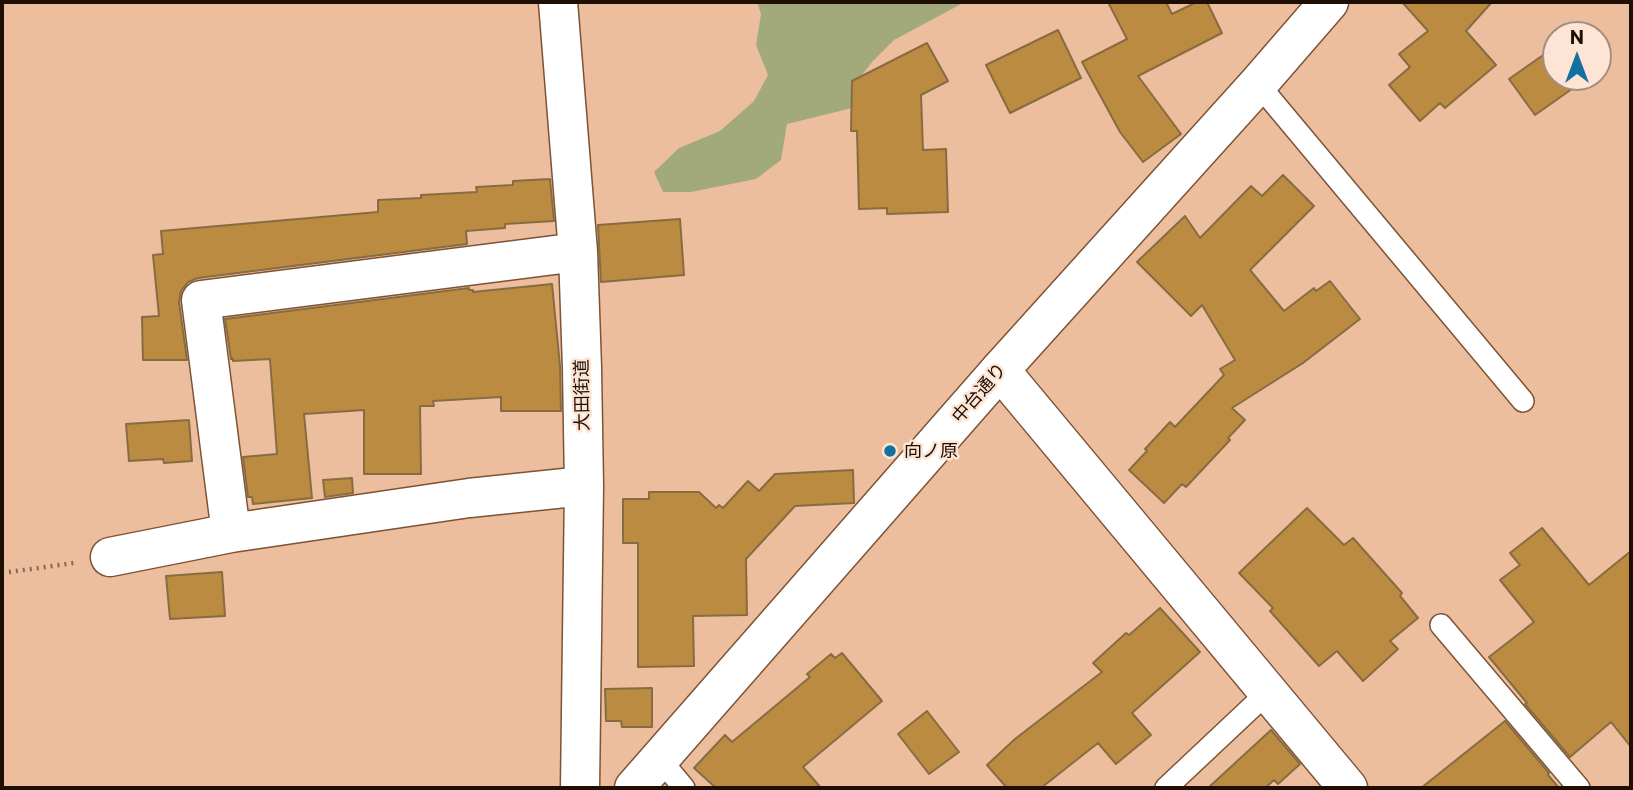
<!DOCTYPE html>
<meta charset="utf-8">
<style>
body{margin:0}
#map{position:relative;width:1633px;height:790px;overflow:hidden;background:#edbe9d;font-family:Commissioner,sans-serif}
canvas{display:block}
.frame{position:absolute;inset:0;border:4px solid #1e0e03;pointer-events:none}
.north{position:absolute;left:1542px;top:21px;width:70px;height:70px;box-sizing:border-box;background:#fde4d4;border:2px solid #a48e80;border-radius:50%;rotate:0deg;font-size:19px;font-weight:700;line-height:28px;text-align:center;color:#1e0e03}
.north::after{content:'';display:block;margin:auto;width:24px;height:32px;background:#11729f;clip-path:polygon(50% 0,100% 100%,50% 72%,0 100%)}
</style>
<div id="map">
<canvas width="1633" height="790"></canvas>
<div class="frame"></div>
<div class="north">N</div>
</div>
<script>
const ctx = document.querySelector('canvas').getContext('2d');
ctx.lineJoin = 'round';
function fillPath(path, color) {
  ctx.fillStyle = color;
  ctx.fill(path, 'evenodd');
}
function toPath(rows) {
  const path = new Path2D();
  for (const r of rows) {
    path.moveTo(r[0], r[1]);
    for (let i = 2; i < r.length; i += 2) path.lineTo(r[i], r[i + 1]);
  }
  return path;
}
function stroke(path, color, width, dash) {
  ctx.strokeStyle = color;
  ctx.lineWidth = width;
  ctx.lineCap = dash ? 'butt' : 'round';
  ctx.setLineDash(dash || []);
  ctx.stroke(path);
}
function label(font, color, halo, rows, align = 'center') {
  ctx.font = font + ' Commissioner,"Noto Sans JP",sans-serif';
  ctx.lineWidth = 5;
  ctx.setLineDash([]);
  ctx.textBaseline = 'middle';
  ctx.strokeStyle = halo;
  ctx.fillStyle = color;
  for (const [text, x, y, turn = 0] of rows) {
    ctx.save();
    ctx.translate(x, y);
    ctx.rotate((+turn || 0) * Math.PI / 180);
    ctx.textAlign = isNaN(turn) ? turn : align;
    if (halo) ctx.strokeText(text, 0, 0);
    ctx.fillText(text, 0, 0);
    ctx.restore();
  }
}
const green = toPath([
 [757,2,965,2,894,40,873,61,853,86,852,108,787,124,781,160,756,179,691,192,663,192,654,172,679,148,720,131,754,101,768,75,756,45,761,14]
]);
const building = toPath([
 [1108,2,1166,2,1172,14,1197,2,1207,2,1222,33,1138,76,1181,134,1143,162,1120,132,1082,62,1127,39,1108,2],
 [1402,2,1492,2,1466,31,1496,65,1445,108,1440,103,1420,121,1389,85,1410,67,1399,54,1428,31,1402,2],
 [1058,30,1081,78,1010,113,986,65,1058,30],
 [927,43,948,81,921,95,923,150,946,149,948,212,887,214,887,208,859,209,857,131,851,131,852,81,927,43],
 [1556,46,1556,77,1589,77,1535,115,1509,79,1556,46],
 [1283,175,1314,206,1250,270,1284,311,1314,288,1316,291,1330,281,1360,319,1303,363,1232,408,1245,420,1228,438,1230,440,1186,487,1182,484,1164,503,1129,470,1147,451,1145,449,1170,422,1175,427,1224,375,1220,369,1235,360,1202,305,1191,316,1137,262,1185,216,1200,238,1251,186,1262,196,1283,175],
 [550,179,554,221,505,224,505,228,466,231,467,244,198,278,188,282,181,291,179,302,187,360,143,360,142,317,159,316,153,255,163,254,161,231,378,212,378,200,421,198,421,195,477,192,476,187,513,185,513,181,550,179],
 [680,219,684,275,601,282,598,225,680,219],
 [552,284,560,366,561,411,501,411,501,397,433,401,434,406,420,406,421,474,364,474,364,410,304,414,312,498,253,504,252,497,248,497,243,457,277,454,270,359,233,361,233,359,231,359,225,319,469,288,469,290,473,290,473,292,552,284],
 [189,420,192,461,164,463,163,459,129,461,126,424,189,420],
 [853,470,854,503,795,506,746,559,747,615,693,616,694,666,638,667,638,543,623,543,623,499,649,499,649,492,699,492,716,508,719,505,723,508,748,481,759,491,775,474,853,470],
 [352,478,353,493,325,497,323,480,352,478],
 [1307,508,1344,545,1353,538,1402,593,1400,596,1418,618,1390,641,1398,649,1363,681,1337,651,1319,666,1270,611,1273,608,1239,573,1307,508],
 [1542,528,1589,585,1631,551,1631,747,1611,722,1570,757,1525,704,1527,703,1489,657,1534,622,1500,580,1520,565,1510,553,1542,528],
 [222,572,225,616,170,619,166,576,222,572],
 [1160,608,1200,652,1132,713,1151,735,1116,764,1098,743,1041,788,1007,788,987,765,1015,739,1102,672,1093,663,1126,633,1129,635,1160,608],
 [842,653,882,701,803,767,821,788,716,788,694,768,725,735,732,742,810,677,807,674,831,654,835,658,842,653],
 [652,688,652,727,622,727,621,721,606,721,605,689,652,688],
 [927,711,959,752,929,774,898,734,927,711],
 [1505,721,1549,773,1548,775,1559,788,1421,788,1505,721],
 [1271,730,1300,764,1278,784,1274,780,1265,788,1208,788,1271,730]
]);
const path = toPath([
 [2,573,74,563]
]);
const lane = toPath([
 [1258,84,1523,401],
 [1441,625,1579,788],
 [659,758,684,788],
 [1166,788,1268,692]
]);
const street = toPath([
 [558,2,578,252,582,368,584,486,580,788],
 [1000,370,1348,788],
 [231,533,201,300,578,252],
 [110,557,231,533,469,498,584,486]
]);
const secondary = toPath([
 [634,788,1000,370,1258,84,1329,2]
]);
const markers = [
 [890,451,7,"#11729f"]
];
const streetNames = [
 ["中台通り",979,393,-49],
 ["大田街道",582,395,-91]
];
const poiNames = [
 ["向ノ原",904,451]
];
fillPath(green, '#a2aa7c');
fillPath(building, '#ba8b41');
stroke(building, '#886c41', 2);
stroke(lane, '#7c5335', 24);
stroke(street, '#7c5335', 41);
stroke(secondary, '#7c5335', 41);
stroke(path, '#876851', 4.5, [2, 5]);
stroke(lane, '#fff', 21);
stroke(street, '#fff', 38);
stroke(secondary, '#fff', 38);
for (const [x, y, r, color] of markers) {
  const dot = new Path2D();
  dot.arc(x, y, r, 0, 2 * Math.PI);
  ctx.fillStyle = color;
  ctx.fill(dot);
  stroke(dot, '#fde4d4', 2.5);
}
label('18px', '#1e0e03', '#fde4d4', streetNames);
label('18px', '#1e0e03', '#fde4d4', poiNames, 'left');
</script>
